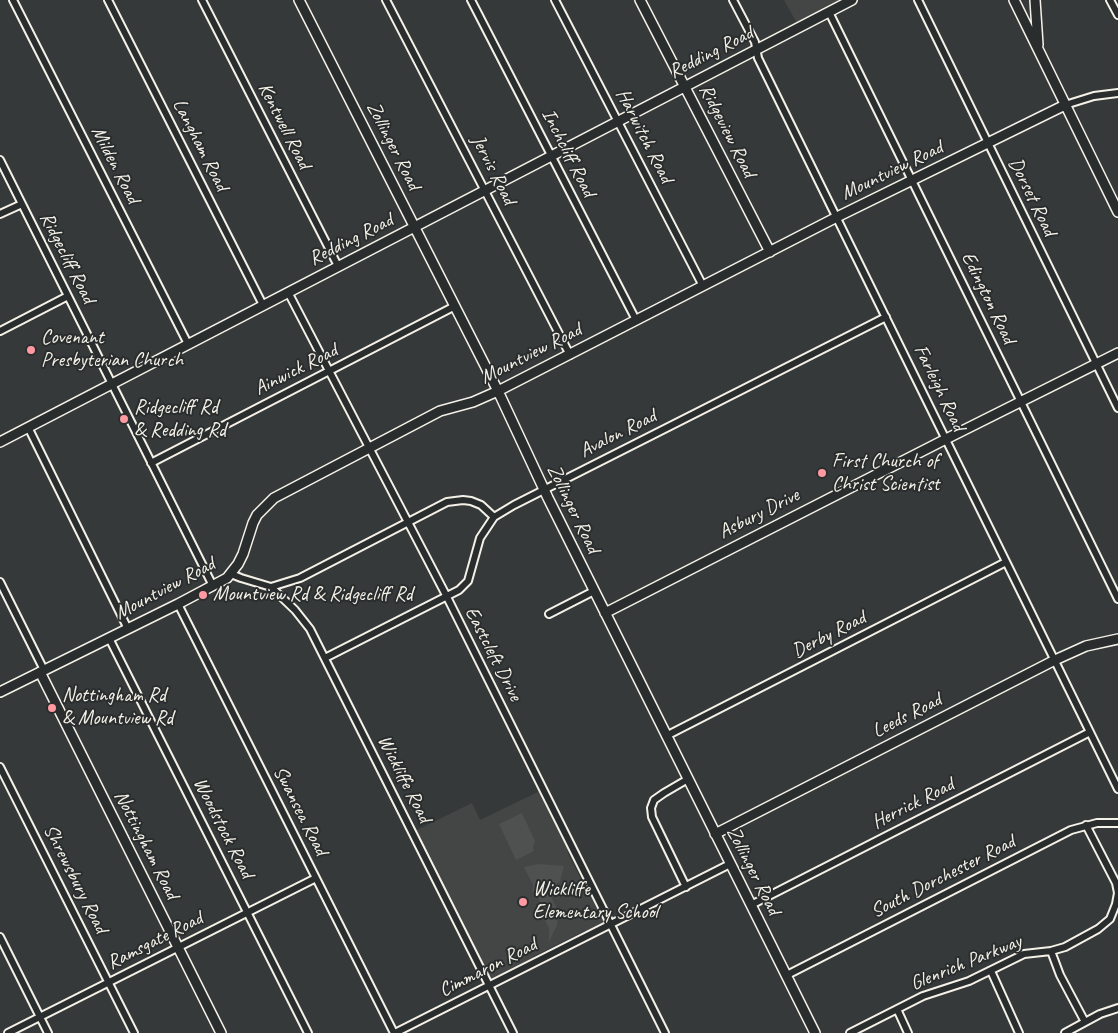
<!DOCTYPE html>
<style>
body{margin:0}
canvas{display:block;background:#363939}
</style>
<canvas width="1118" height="1033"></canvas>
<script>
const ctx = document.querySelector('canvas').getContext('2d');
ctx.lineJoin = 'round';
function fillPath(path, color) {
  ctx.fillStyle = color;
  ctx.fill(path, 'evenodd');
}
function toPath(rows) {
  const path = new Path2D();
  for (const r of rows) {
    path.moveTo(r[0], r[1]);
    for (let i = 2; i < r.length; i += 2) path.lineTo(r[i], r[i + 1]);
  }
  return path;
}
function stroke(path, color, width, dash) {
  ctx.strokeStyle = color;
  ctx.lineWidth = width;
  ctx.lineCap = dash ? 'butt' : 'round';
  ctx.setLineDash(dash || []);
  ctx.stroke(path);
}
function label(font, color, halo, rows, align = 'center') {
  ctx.font = font + ' Caveat,sans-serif';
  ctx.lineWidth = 4;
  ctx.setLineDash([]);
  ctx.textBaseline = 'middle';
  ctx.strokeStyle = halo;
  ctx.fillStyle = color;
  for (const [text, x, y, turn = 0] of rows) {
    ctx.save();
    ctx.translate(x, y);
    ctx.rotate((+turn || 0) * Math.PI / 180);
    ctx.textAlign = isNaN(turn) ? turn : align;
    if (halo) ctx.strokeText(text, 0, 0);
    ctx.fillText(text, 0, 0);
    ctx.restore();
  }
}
const built = toPath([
 [784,0,852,0,799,27],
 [540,791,567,845,568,854,581,879,586,884,604,921,604,923,592,931,584,931,534,956,530,962,490,981,415,831,472,803,480,820]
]);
const green = toPath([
 [522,813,535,841,533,848,534,851,516,860,499,824],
 [538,864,564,866,560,881,556,885,548,889,558,912,557,925,549,942,549,929,542,912,537,891,532,892,533,885,524,867]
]);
const street = toPath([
 [13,0,188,344],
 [108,0,263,305],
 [202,0,338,266],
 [386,0,570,355],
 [471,0,636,320],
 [555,0,703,286],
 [733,0,755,42,758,58,1118,789],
 [918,0,1118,408],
 [1110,0,1118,15],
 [829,12,1118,599],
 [1065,105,1094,96,1118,93],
 [0,160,213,586],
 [0,214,22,204],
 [288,292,447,597,665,1033],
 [0,331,68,296],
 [28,427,128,629],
 [151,463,455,306],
 [231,574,241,578,271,587,295,610,310,629,513,1033],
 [0,582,44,670],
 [271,587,300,578,447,502,463,500,471,501,481,505,494,517],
 [178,604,394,1033],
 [549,614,594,591],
 [109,638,308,1033],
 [325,658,459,590,468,581,480,538,494,517,514,505,886,317],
 [666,736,1006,562],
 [0,767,134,1033],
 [686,887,652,817,651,808,654,800,664,793,688,779],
 [751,905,1090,732],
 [0,937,48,1033],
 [1051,951,1060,975,1085,1022],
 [991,971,1019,1033],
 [787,975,1071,830,1097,823,1118,823],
 [897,1009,908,1033],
 [8,1033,316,878],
 [395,1033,730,864],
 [850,1033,923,996,969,981,1024,954,1051,951,1065,947,1098,929,1110,919,1116,904,1118,893,1116,883,1086,825],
 [1065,1033,1100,1014,1118,1008]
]);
const secondary = toPath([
 [299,0,498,391,548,498,815,1033],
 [640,0,770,252],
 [1014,0,1118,212],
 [1035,0,1038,45],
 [0,442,852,0],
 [605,613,946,439,1118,353],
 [40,672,221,1033],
 [0,692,178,604,227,578,238,564,243,554,253,523,257,515,274,498,440,411,473,402,498,391,837,217,1065,105],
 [715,834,1055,660,1086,646,1118,639]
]);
const markers = [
 [31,350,5,"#ff9aa2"],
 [124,419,5,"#ff9aa2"],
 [822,473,5,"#ff9aa2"],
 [203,595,5,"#ff9aa2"],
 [52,708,5,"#ff9aa2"],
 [523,902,5,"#ff9aa2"]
];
const streetNames = [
 ["Redding Road",711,53,-27],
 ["Kentwell Road",284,126,63],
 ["Ridgeview Road",727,131,63],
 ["Harwitch Road",644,136,63],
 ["Langham Road",200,145,63],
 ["Zollinger Road",393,146,63],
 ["Inchcliff Road",568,153,63],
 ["Milden Road",115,165,63],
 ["Jervis Road",493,170,63],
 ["Mountview Road",892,171,-26],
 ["Dorset Road",1032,197,64],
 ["Redding Road",351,240,-27],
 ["Ridgecliff Road",67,258,63],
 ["Edington Road",988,298,64],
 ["Mountview Road",531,354,-27],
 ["Ainwick Road",296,370,-27],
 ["Farleigh Road",939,388,64],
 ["Avalon Road",618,434,-27],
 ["Zollinger Road",573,509,64],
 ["Asbury Drive",759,514,-27],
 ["Mountview Road",165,589,-28],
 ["Derby Road",829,635,-27],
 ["Eastcleft Drive",493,654,63],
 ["Leeds Road",907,716,-27],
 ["Wickliffe Road",404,779,63],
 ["Herrick Road",913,804,-27],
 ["Swansea Road",300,811,63],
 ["Woodstock Road",223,828,63],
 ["Nottingham Road",146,845,63],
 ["Zollinger Road",753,871,63],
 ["South Dorchester Road",943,877,-27],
 ["Shrewsbury Road",75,879,63],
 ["Ramsgate Road",155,941,-27],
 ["Glenrich Parkway",966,963,-22],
 ["Cimmaron Road",488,968,-27]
];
const poiNames = [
 ["Covenant",41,338],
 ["Presbyterian Church",41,361],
 ["Ridgecliff Rd",134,408],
 ["& Redding Rd",134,431],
 ["First Church of",832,462],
 ["Christ Scientist",832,485],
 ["Mountview Rd & Ridgecliff Rd",213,595],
 ["Nottingham Rd",62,696],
 ["& Mountview Rd",62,719],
 ["Wickliffe",533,890],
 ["Elementary School",533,913]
];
fillPath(built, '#434645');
fillPath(green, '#4e514f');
stroke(street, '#f4f1e8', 10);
stroke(secondary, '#f4f1e8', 12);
stroke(street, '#2a2d2e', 6);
stroke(secondary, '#2a2d2e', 9);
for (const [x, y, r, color] of markers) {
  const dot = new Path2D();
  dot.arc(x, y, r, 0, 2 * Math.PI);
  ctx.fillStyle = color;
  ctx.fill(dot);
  stroke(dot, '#2a2d2e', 2);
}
label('20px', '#f4f1e8', '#2a2d2e', streetNames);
label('20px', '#f4f1e8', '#2a2d2e', poiNames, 'left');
</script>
